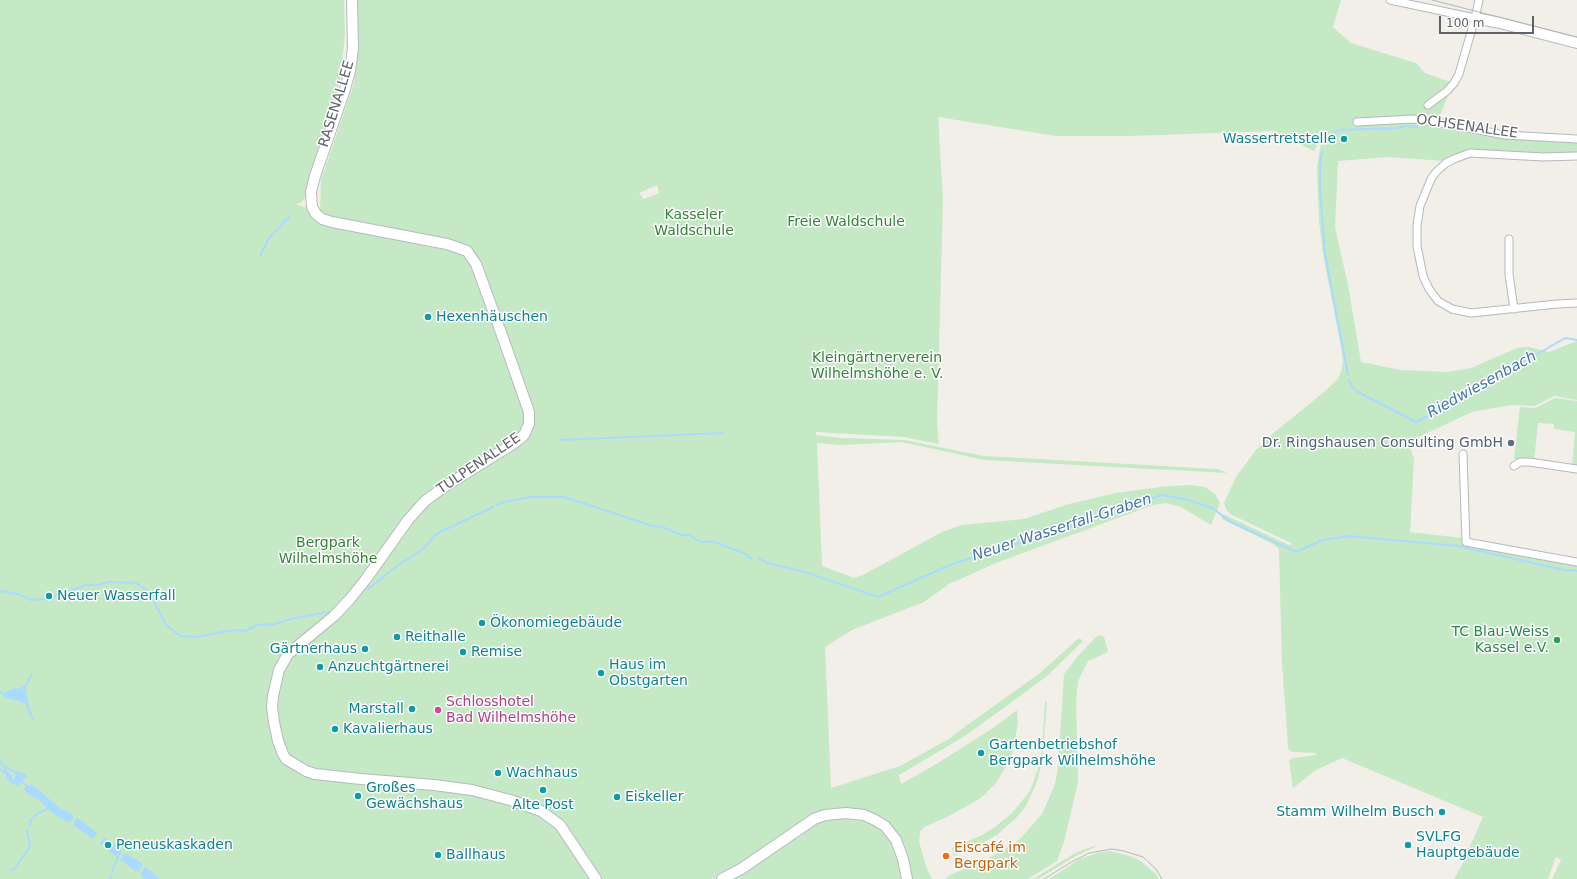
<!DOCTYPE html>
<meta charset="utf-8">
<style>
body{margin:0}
#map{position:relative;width:1577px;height:879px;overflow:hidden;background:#f1efe8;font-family:"DejaVu Sans",sans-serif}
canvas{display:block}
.scale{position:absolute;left:1439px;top:16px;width:95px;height:18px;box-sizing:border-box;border:2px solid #5f6368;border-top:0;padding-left:5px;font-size:12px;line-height:14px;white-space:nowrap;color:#5f6368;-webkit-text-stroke:3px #fff;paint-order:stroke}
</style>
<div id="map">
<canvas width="1577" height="879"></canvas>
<div class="scale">100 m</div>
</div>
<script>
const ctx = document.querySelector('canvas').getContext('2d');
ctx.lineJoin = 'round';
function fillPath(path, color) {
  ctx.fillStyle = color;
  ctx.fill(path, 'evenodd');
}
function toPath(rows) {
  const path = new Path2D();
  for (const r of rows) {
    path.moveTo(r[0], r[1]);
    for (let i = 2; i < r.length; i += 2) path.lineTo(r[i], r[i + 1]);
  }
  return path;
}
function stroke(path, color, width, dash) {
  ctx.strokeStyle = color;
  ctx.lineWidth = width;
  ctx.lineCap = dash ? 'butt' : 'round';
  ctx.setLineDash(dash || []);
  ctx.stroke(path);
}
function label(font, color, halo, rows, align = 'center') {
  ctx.font = font + ' "DejaVu Sans",sans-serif';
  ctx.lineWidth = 3;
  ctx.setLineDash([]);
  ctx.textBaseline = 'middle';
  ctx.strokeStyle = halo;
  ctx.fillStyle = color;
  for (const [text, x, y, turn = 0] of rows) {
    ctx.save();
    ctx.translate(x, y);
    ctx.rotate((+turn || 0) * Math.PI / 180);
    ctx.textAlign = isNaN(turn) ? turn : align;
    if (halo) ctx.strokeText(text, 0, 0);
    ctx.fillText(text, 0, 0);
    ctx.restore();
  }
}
const green = toPath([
 [0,0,344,0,345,35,340,82,319,145,306,197,301,203,296,204,323,214,320,211,321,180,354,83,358,49,357,0,1341,0,1333,27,1351,43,1416,63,1425,73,1453,83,1437,123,1577,141,1577,153,1544,155,1486,152,1446,161,1387,157,1338,161,1335,228,1348,285,1361,362,1401,370,1448,372,1471,368,1517,348,1529,347,1549,352,1577,341,1577,400,1554,396,1535,406,1511,405,1472,412,1408,442,1414,459,1410,532,1463,538,1463,545,1577,566,1577,879,1552,879,1561,860,1556,857,1548,879,1454,879,1461,867,1483,817,1342,758,1316,770,1293,788,1289,760,1293,758,1316,755,1316,753,1293,752,1289,750,1288,746,1282,663,1279,549,1273,544,1222,519,1222,516,1223,514,1225,515,1289,545,1293,544,1232,515,1227,511,1224,503,1236,477,1256,450,1270,436,1324,392,1338,379,1341,371,1343,362,1341,347,1323,254,1319,221,1317,167,1322,136,1314,151,1272,131,1129,136,1056,136,938,117,943,199,937,423,939,444,904,437,816,432,816,435,840,438,904,440,984,456,1217,469,1227,473,984,460,902,442,840,445,817,443,822,566,854,578,865,574,942,532,962,525,1024,519,1069,504,1116,493,1160,487,1190,485,1205,487,1215,494,1220,503,1211,525,1181,507,1166,503,1153,505,996,563,949,584,924,602,852,630,825,647,831,788,900,766,949,739,963,728,1040,673,1079,638,1083,641,1047,676,1020,696,965,736,899,775,901,784,938,763,993,728,1017,710,1018,723,1013,751,1009,761,996,783,983,796,976,801,947,817,924,827,920,832,919,842,927,869,932,879,0,879],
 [657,185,659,193,644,199,639,193],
 [1555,398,1577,401,1577,466,1572,465,1575,432,1554,429,1554,424,1538,423,1534,461,1514,459,1520,407,1535,408],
 [1100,635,1104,637,1108,652,1088,661,1078,681,1076,702,1078,782,1064,842,1057,861,1028,879,945,879,950,875,985,860,1005,849,1020,839,1042,814,1055,784,1058,768,1064,674,1079,655,1097,636],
 [1045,702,1047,702,1042,761,1037,782,1026,806,1016,818,998,834,985,842,954,856,952,848,982,835,995,827,1012,813,1030,791,1041,761],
 [1094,846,1097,846,1076,856,1038,879,1033,879,1075,853],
 [1110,851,1130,856,1139,860,1156,874,1159,879,1049,879,1080,859,1097,853]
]);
const water = toPath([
 [25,685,29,708,27,708,25,704,19,701,5,698,4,696,5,692,15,688,20,689],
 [13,770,26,774,26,778,22,781,22,783,19,783,20,787,10,782,7,779,6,775,8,773,11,774,13,780,16,776],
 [31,784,60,808,73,815,73,820,68,822,55,815,38,799,29,795,24,789],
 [76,818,79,819,97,833,93,839,73,825],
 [104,837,122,850,119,859,100,844],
 [125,853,143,864,139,871,137,869,136,872,121,860],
 [145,867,157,876,160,879,143,879,141,873]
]);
const stream = toPath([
 [1325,141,1338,130,1397,128,1405,126,1417,127],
 [1322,152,1320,164,1320,190,1325,254,1348,375],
 [260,256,269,238,289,217],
 [1349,380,1352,387,1358,392,1416,422,1441,410,1565,338,1577,340],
 [559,440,723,433],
 [497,505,503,502,531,497,564,497,653,526,662,527,682,535,690,535,700,542,712,541,746,554,749,558,752,558],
 [758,558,767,563,805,572,878,597,952,564,1054,532,1104,513,1162,495,1189,500,1214,509,1229,521,1296,552,1323,540,1349,536,1458,546,1564,570,1577,571],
 [367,590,397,566,422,550,436,534,493,507],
 [0,591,18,594,31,600,48,599,86,585,97,585,109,582,136,583,145,589,151,595,166,625,180,636,196,637,234,630,245,631,257,625,275,624,290,619,328,612],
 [25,686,32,674],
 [0,692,6,695],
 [28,707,33,719],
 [0,761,9,775],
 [6,767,14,772],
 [0,769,9,775],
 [21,781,28,787],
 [30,825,31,820,37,814,49,808],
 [11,870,15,869,30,846,27,830],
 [112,872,118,857],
 [110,879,111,876]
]);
const street = toPath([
 [1390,0,1475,18],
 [1428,105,1447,91,1454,83,1459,74,1475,18,1479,0],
 [1357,122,1413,119,1442,123,1505,135,1577,139],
 [1577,156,1543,157,1470,153,1454,159,1446,163,1436,172,1431,179,1420,206,1417,225,1417,246,1423,276,1429,289,1438,301,1452,309,1471,313,1557,304,1577,303],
 [1509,239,1509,274,1514,309],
 [1463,454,1466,542,1577,562],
 [1514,466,1520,462,1529,462,1577,469]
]);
const secondary = toPath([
 [352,0,353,48,350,71,345,89,315,176,311,192,312,207,316,214,322,219,332,222,447,244,467,251,476,264,503,338,529,412,529,424,524,435,516,442,444,487,425,501,408,520,366,579,350,599,334,616,288,654,279,670,273,696,272,707,274,722,278,741,283,754,286,759,306,771,315,774,361,779,434,785,472,790,510,800,541,811,560,825,596,879],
 [1475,18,1500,23,1577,43],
 [722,879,741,869,814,819,825,815,846,813,864,815,875,820,885,826,896,840,903,859,907,879]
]);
const tram = toPath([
 [1432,0,1577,37],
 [1044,879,1068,864,1089,853,1112,849,1124,851,1143,857,1156,869,1162,879]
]);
const markers = [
 [1344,139,4,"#0f9aa8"],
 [428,317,4,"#0f9aa8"],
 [1511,443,4,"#5c6f8a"],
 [49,596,4,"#0f9aa8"],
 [482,623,4,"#0f9aa8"],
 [397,637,4,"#0f9aa8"],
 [1557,640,4,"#2e9e5b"],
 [365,649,4,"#0f9aa8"],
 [463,652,4,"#0f9aa8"],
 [320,667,4,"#0f9aa8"],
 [601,673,4,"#0f9aa8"],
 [412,709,4,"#0f9aa8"],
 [438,710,4,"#d1479c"],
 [335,729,4,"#0f9aa8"],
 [981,753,4,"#0f9aa8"],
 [498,773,4,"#0f9aa8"],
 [543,790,4,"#0f9aa8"],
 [358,796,4,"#0f9aa8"],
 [617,797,4,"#0f9aa8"],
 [1442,812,4,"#0f9aa8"],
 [108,845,4,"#0f9aa8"],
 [1408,845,4,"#0f9aa8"],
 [438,855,4,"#0f9aa8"],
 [946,856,4,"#e8710a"]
];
const streetNames = [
 ["RASENALLEE",337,104,-73],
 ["OCHSENALLEE",1467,127,8],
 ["TULPENALLEE",479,464,-34]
];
const cultureNames = [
 ["Wassertretstelle",1336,139,"right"],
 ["Hexenhäuschen",436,317],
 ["Neuer Wasserfall",57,596],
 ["Ökonomiegebäude",490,623],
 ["Reithalle",405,637],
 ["Gärtnerhaus",357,649,"right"],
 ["Remise",471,652],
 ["Haus im",609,665],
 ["Obstgarten",609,681],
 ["Anzuchtgärtnerei",328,667],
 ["Marstall",404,709,"right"],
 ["Kavalierhaus",343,729],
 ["Gartenbetriebshof",989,745],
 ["Bergpark Wilhelmshöhe",989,761],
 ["Wachhaus",506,773],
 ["Großes",366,788],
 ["Gewächshaus",366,804],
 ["Eiskeller",625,797],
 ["Alte Post",543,805,"center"],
 ["Stamm Wilhelm Busch",1434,812,"right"],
 ["SVLFG",1416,837],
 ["Hauptgebäude",1416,853],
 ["Peneuskaskaden",116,845],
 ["Ballhaus",446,855]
];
const parkNames = [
 ["Kasseler",694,215],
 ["Waldschule",694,231],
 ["Freie Waldschule",846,222],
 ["Kleingärtnerverein",877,358],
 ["Wilhelmshöhe e. V.",877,374],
 ["Bergpark",328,543],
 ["Wilhelmshöhe",328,559]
];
const serviceNames = [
 ["Dr. Ringshausen Consulting GmbH",1503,443]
];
const leisureNames = [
 ["TC Blau-Weiss",1549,632],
 ["Kassel e.V.",1549,648]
];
const hotelNames = [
 ["Schlosshotel",446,702],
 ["Bad Wilhelmshöhe",446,718]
];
const foodNames = [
 ["Eiscafé im",954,848],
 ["Bergpark",954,864]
];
const waterNames = [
 ["Riedwiesenbach",1482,385,-29],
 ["Neuer Wasserfall-Graben",1062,528,-18]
];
fillPath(green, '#c5e8c5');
fillPath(water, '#aadaff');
stroke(stream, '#aadaff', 2);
stroke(street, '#b5b8bc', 9);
stroke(secondary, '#b6babf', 12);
stroke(street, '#fff', 7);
stroke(secondary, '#fff', 10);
stroke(tram, '#b6b7b8', 1);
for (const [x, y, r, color] of markers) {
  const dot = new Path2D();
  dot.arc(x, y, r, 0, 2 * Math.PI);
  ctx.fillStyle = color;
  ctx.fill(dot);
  stroke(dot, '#fff', 1.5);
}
label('14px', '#5f6368', '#fff', streetNames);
label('14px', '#0d838f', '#fff', cultureNames, 'left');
label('14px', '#348238', '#fff', parkNames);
label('14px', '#4e5e75', '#fff', serviceNames, 'right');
label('14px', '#27864d', '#fff', leisureNames, 'right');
label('14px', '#b23c85', '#fff', hotelNames, 'left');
label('14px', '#c56008', '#fff', foodNames, 'left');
label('italic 15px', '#4174aa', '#fff', waterNames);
</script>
